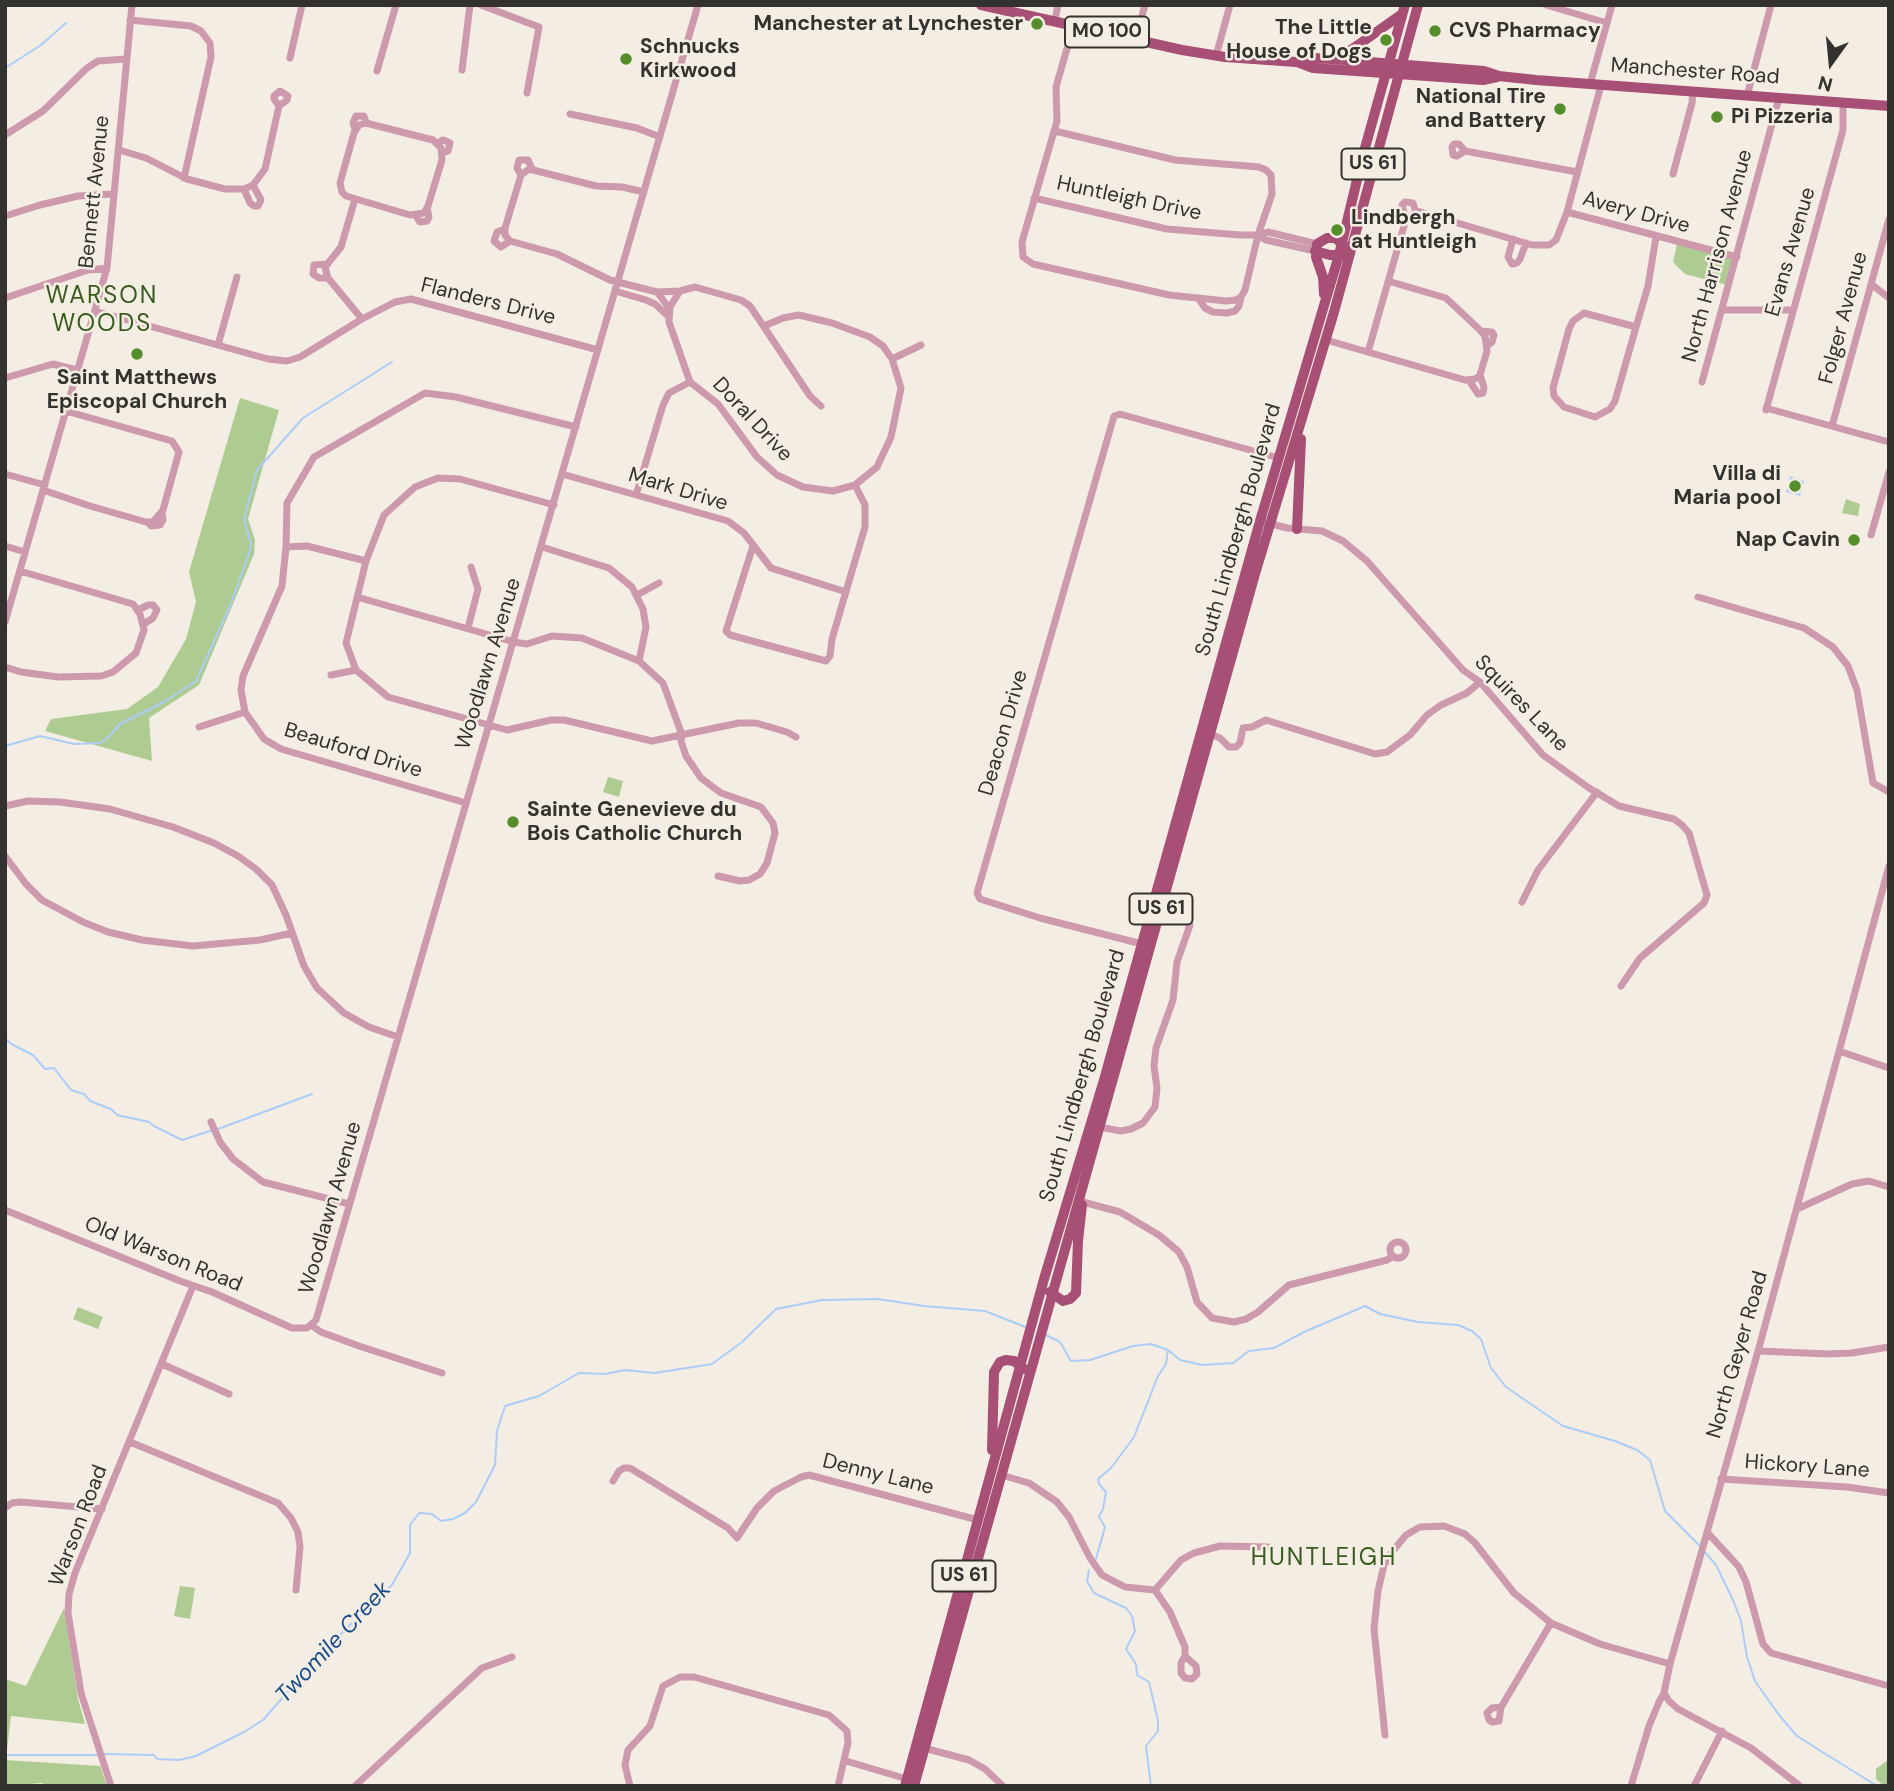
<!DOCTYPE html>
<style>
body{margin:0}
#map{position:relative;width:1894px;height:1791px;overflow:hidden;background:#f4ede4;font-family:"DM Sans",sans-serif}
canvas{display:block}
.frame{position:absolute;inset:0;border:7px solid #34322e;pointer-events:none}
.north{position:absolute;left:1796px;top:28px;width:70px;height:70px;-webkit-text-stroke:5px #f4ede4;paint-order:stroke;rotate:195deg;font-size:19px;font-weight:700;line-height:28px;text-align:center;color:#34322e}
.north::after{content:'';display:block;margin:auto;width:24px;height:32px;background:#34322e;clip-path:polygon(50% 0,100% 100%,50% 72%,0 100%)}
</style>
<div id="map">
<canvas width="1894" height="1791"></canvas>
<div class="frame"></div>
<div class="north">N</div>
</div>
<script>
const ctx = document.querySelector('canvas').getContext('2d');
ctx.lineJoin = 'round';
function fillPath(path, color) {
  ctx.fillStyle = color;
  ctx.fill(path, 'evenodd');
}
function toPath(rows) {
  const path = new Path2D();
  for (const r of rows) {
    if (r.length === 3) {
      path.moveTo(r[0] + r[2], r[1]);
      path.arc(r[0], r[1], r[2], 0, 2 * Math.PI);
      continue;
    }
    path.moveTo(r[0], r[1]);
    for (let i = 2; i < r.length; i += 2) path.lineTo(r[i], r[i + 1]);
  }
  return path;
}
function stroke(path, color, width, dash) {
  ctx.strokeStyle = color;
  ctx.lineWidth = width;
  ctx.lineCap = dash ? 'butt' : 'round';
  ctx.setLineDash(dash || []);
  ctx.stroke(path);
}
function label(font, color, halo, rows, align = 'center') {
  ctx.font = font + ' "DM Sans",sans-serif';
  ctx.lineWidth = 5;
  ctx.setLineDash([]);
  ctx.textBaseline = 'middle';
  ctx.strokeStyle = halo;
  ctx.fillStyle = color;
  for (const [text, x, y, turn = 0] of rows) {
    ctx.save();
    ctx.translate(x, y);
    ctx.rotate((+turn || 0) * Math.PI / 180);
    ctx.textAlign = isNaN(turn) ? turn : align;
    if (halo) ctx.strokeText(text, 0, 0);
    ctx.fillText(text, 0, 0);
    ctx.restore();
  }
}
const green = toPath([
 [1677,244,1735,259,1727,285,1685,274,1673,262],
 [240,398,279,410,248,519,255,540,254,554,199,685,149,718,152,761,45,731,51,719,127,709,158,687,186,639,196,602,189,572],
 [1846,499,1860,504,1858,516,1842,513],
 [608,777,623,781,619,797,603,792],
 [78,1307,103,1317,98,1329,73,1319],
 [180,1586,195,1588,190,1619,174,1616],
 [64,1608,78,1699,85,1724,11,1716,7,1750,5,1750,5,1679,26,1686],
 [1889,1759,1889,1786,1884,1786,1876,1779,1876,1769],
 [5,1760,100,1766,107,1786,50,1786,41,1783,5,1786]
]);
const water = toPath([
 [1790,476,1804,481,1800,496,1786,492]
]);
const stream = toPath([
 [5,68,41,45,66,23],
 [5,746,40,736,74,744,100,743,107,739,120,724,164,702,196,681,230,606,250,551,251,544,244,519,257,470,303,418,392,362],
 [5,1038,11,1044,33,1055,45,1069,54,1068,71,1090,84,1094,90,1101,111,1109,117,1115,149,1122,154,1126,182,1140,213,1130],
 [218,1129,312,1094],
 [1046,1335,1060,1342,1071,1361,1090,1360,1133,1346,1151,1344,1168,1350,1180,1360,1202,1365,1233,1363,1249,1351,1274,1348,1304,1332,1365,1306,1380,1314,1418,1322,1458,1325,1472,1331,1481,1339,1491,1368,1506,1387,1563,1426,1615,1441,1637,1450,1650,1460,1665,1511,1699,1545],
 [1705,1552,1716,1565,1733,1600,1741,1621,1747,1657,1755,1681,1779,1715,1797,1736,1808,1743,1877,1786],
 [1096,1559,1105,1527,1099,1517,1103,1509,1106,1492,1099,1484,1098,1479,1111,1468,1134,1437,1158,1376,1166,1364,1168,1350],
 [1089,1570,1087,1581,1094,1593,1126,1608,1132,1616,1135,1631,1126,1649,1136,1664,1137,1675,1149,1682,1158,1721,1158,1731,1146,1746,1151,1786],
 [104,1754,154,1755,157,1759,179,1760,196,1756,244,1732,263,1720,326,1648,392,1585,410,1553,410,1525,419,1513,432,1514,441,1521,453,1519,465,1513,476,1502,495,1465,497,1431,505,1406,539,1396,579,1373,605,1374,625,1370,655,1373,712,1364,742,1342,776,1309,822,1300,878,1299,924,1306,985,1311,1028,1328],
 [5,1755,99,1755]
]);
const minor = toPath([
 [481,5,539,27,527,93],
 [1546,5,1607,23],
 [130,20,191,26,201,31,210,43,211,57,184,178],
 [1055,20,1058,5],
 [1136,38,1145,5],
 [1216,56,1230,5],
 [290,58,302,5],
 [462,70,470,5],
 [377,71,396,5],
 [1590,84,1612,5],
 [1747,96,1771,5],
 [570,114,637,128,660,137],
 [366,123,433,140,441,148,442,160,428,206,424,213,410,215,346,196,342,192,340,183,354,133,359,125,366,123],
 [355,129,353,123,356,116,364,116,366,123],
 [1055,131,1175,160,1259,167,1266,170,1271,175,1272,194,1258,235,1245,290,1241,297,1236,300,1226,301,1169,295,1033,264,1023,257,1022,242,1057,121,1056,87,1074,24],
 [5,135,43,111,87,68,98,61,126,59],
 [438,143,443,140,450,143,448,151,442,153],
 [119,150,146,158,187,179,225,189,244,189,253,185,265,169,279,106,274,99,274,96,280,91,288,96,287,100,279,106],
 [1465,151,1459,144,1454,144,1452,147,1453,155,1457,156,1465,151,1577,172],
 [1673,174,1692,103,1693,91],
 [521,175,505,228,505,235,510,241,557,254,610,280,657,292,680,291],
 [521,175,529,169,596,186,622,187,644,192],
 [521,175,517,168,519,160,528,160,532,169],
 [244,189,250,203,254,206,258,206,261,200,253,185],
 [1034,198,1167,229,1240,235,1258,235,1268,232,1317,244],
 [355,199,341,247,325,267,328,278,362,319],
 [1567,212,1737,257],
 [5,216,40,205,78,196,112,194],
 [416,216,420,222,427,221,429,217,427,208],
 [1406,219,1417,211,1532,245,1549,245,1556,240,1567,212,1601,85],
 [1406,219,1402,205,1405,202,1413,203,1416,212],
 [505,229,497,232,494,241,501,247,510,241],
 [1258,235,1266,240,1315,251],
 [1513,239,1508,257,1512,264,1517,263,1520,259,1526,243],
 [327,264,314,265,313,274,319,278,328,278],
 [1388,281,1446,298,1481,331,1485,336,1487,351,1480,375,1484,387,1483,393,1478,394,1469,380],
 [1871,284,1889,298],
 [615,291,646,300,655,304,669,317],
 [657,292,669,308],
 [5,298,88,270,107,268],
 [1198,298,1205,308,1213,312,1227,313,1235,311,1239,306,1241,297],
 [1722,310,1793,310],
 [95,311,268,359,287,361,300,357,362,319,395,302,411,299,598,350],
 [1584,313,1636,327,1615,401,1610,409,1595,417,1564,407,1554,396,1553,388,1569,329,1573,321,1584,313],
 [764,326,783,318,799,315,832,323,870,337,883,346,892,359,901,388,891,437,877,467,855,485,833,491,803,487,777,475,757,457,718,404,690,382,669,322,670,307,680,291,695,287,741,300,750,306,810,396,821,406],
 [1636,327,1648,286,1656,237],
 [1481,331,1492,332,1494,335,1492,342,1487,346],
 [1326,340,1465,380,1475,379,1480,376],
 [218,345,237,277],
 [1368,352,1406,219],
 [892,359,921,345],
 [5,378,53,364,77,370],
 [1702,382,1779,98],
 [1766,408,1889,442],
 [1766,410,1843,130,1843,103],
 [1832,426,1889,219],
 [5,474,45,485],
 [562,474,728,521,744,533,771,568,846,592],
 [43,490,90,506,146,522,153,522,163,510,179,452,172,441,66,411],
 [636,495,663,405,669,393,690,382],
 [1260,521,1287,528,1322,531,1343,541,1367,561,1463,670,1480,682,1543,755,1589,788,1619,806,1674,819,1682,825,1689,833,1707,895,1704,903,1640,958,1621,986],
 [148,522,151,526,160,525,163,520,162,513],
 [1871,535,1889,472],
 [5,546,25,552],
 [753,546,726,631,730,635,826,661,830,656,832,639,865,527,865,505,855,485],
 [286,547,307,546,366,561],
 [542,547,609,568,632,587,643,609,646,627,639,661],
 [637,595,659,583],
 [357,597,514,642,527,644,552,636,582,638,639,661,663,683,682,735,681,741,686,756,701,778,721,793,761,807,773,823,775,833,767,863,760,874,749,880,740,881,718,876],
 [1698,597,1804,628,1833,647,1848,666,1857,690,1873,783,1889,792],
 [138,610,148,605,153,605,157,610,153,618,144,624],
 [5,622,107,268,132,5],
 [468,628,478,589,471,567],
 [5,667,21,672,58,677,101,676,113,672,136,653,144,630,140,614,133,604,20,571],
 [356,670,388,697,507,730,551,720,564,720,652,741,739,723,756,723,787,732,796,737],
 [356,670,346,643,366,561,384,515,415,487,438,478,460,479,554,505],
 [331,675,356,670],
 [199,727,245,712],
 [1210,734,1220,738,1229,747,1236,747,1240,743,1243,728,1252,727,1266,720,1375,754,1387,752,1410,735,1427,715,1441,705,1467,693,1480,682],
 [466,803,281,749,264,739,245,712,241,690,243,676,282,586,286,547,287,503,314,457,425,393,456,397,576,427],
 [5,806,28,801,60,802,110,809,173,827,214,843,238,856,256,869,272,885,286,915,304,966,317,988,344,1013,369,1027,398,1037],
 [5,856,26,884,42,900,83,922,108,932,142,940,193,946,260,940,292,933],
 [1522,902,1538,870,1597,792],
 [1142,944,1040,918,980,899,977,893,1114,416,1120,414,1279,458],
 [1839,1051,1889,1068],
 [211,1122,220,1142,233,1159,263,1182,349,1204],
 [1099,1127,1121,1131,1131,1129,1143,1123,1155,1107,1157,1088,1154,1066,1156,1048,1173,1000,1177,962,1190,925],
 [1083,1202,1120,1212,1159,1235,1179,1252,1187,1267,1197,1302,1212,1318,1234,1322,1246,1319,1258,1312,1289,1285,1387,1260,1393,1256],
 [1797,1209,1852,1184,1869,1181,1889,1187],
 [5,1210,180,1281,212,1292,292,1328,307,1328,316,1320,698,5],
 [1398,1250,8],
 [311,1325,321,1332,359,1346,442,1373],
 [1758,1351,1828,1354,1852,1353,1889,1347],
 [162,1364,229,1394],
 [130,1442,278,1503,291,1518,298,1532,300,1547,296,1590],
 [1001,1475,1029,1483,1057,1502,1069,1517,1090,1558,1102,1575,1125,1587,1155,1590,1170,1612,1185,1647,1185,1656,1181,1663,1181,1673,1185,1678,1192,1679,1197,1674,1196,1666,1185,1656],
 [1721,1479,1847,1487,1889,1493],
 [613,1481,619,1471,624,1468,630,1468,728,1528,737,1538,757,1508,774,1491,801,1477,809,1475,978,1520],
 [5,1508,12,1503,21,1502,102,1509],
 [1707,1532,1739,1567,1746,1582,1763,1644,1771,1653,1889,1686],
 [1155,1590,1181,1560,1194,1553,1220,1546,1268,1547],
 [1501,1707,1499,1721,1492,1722,1489,1720,1487,1713,1492,1708,1501,1707,1503,1704,1551,1623],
 [1385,1735,1374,1629,1378,1591,1384,1565,1392,1552,1406,1535,1420,1527,1444,1526,1465,1534,1475,1543,1514,1593,1551,1623,1600,1644,1670,1664],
 [924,1748,969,1760,985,1769,1003,1786],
 [846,1761,907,1779],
 [111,1786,81,1693,68,1613,69,1594,75,1573,193,1286],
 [355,1786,482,1668,512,1657],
 [630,1786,625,1765,628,1750,650,1726,663,1686,680,1677,694,1677,829,1715,847,1731,848,1743,838,1786],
 [1631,1786,1649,1726,1659,1702,1664,1693],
 [1694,1786,1722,1731],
 [1800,1786,1751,1748,1678,1709,1669,1701,1664,1693,1670,1664,1760,1344,1889,866]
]);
const major = toPath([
 [981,5,1182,50,1225,57,1296,62,1314,58,1331,59,1484,71,1499,76,1536,80,1889,106],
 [1335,58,1348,52,1402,14],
 [1297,62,1313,68,1483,80,1497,77],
 [1315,251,1330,255,1343,255],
 [1324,294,1323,277,1316,257,1317,244,1327,238,1335,238,1346,247],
 [1297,529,1301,439],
 [1050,1292,1063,1301,1070,1299,1076,1293,1078,1241,1082,1205],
 [992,1450,994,1372,1000,1362,1006,1360,1014,1361,1024,1369],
 [905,1786,1044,1279,1104,1080,1260,521,1339,255,1363,155,1405,5],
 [914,1786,1255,574,1334,312,1418,5]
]);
const markers = [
 [1037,24,7,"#558e2b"],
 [1435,31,7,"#558e2b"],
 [1386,40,7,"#558e2b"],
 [626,59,7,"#558e2b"],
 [1560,109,7,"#558e2b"],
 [1717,117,7,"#558e2b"],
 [1337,230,7,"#558e2b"],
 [137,354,7,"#558e2b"],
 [1795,486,7,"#558e2b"],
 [1854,540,7,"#558e2b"],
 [513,822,7,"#558e2b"]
];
const shields = [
 [1107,32,84],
 [1373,164,63],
 [1161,909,63],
 [964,1576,63]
];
const shieldNames = [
 ["MO 100",1107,32],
 ["US 61",1373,164],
 ["US 61",1161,909],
 ["US 61",964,1576]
];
const poiNames = [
 ["Manchester at Lynchester",1023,24],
 ["The Little",1372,28],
 ["House of Dogs",1372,52],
 ["CVS Pharmacy",1449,31,"left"],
 ["Schnucks",640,47,"left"],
 ["Kirkwood",640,71,"left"],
 ["National Tire",1546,97],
 ["and Battery",1546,121],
 ["Pi Pizzeria",1731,117,"left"],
 ["Lindbergh",1351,218,"left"],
 ["at Huntleigh",1351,242,"left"],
 ["Saint Matthews",137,378,"center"],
 ["Episcopal Church",137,402,"center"],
 ["Villa di",1781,474],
 ["Maria pool",1781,498],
 ["Nap Cavin",1840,540],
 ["Sainte Genevieve du",527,810,"left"],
 ["Bois Catholic Church",527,834,"left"]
];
const streetNames = [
 ["Manchester Road",1695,72,4],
 ["Bennett Avenue",95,192,-84],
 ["Huntleigh Drive",1129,199,12],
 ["Avery Drive",1636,213,15],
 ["Evans Avenue",1791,252,-74],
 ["North Harrison Avenue",1718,256,-75],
 ["Flanders Drive",488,302,14],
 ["Folger Avenue",1844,318,-75],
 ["Doral Drive",752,420,47],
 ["Mark Drive",678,490,17],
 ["South Lindbergh Boulevard",1239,530,-74],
 ["Woodlawn Avenue",489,664,-73],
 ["Squires Lane",1521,704,46],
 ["Deacon Drive",1004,733,-74],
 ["Beauford Drive",353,751,17],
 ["South Lindbergh Boulevard",1083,1076,-74],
 ["Woodlawn Avenue",331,1208,-74],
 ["Old Warson Road",163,1255,22],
 ["North Geyer Road",1738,1355,-74],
 ["Hickory Lane",1807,1467,4],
 ["Denny Lane",878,1475,14],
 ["Warson Road",79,1526,-69]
];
const waterNames = [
 ["Twomile Creek",334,1643,-47]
];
const quarterNames = [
 ["WARSON",102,297],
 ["WOODS",102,325],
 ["HUNTLEIGH",1324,1559]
];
fillPath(green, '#aecc91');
fillPath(water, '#accdf7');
stroke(stream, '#accdf7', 2);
stroke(minor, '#cd99ac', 7);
stroke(major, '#a84f75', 10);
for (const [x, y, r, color] of markers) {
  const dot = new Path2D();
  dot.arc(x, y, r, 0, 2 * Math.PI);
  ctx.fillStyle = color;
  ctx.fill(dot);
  stroke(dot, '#f4ede4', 2.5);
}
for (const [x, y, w] of shields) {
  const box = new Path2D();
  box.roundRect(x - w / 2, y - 15.5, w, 31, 5);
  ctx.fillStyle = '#f4ede4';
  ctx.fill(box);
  stroke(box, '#34322e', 2);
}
label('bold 19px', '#34322e', null, shieldNames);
label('bold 21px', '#34322e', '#f4ede4', poiNames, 'right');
label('21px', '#34322e', '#f4ede4', streetNames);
label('italic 23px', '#174d8a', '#f4ede4', waterNames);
ctx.letterSpacing = '2px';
label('24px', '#365b1c', '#f4ede4', quarterNames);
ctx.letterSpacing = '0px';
</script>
